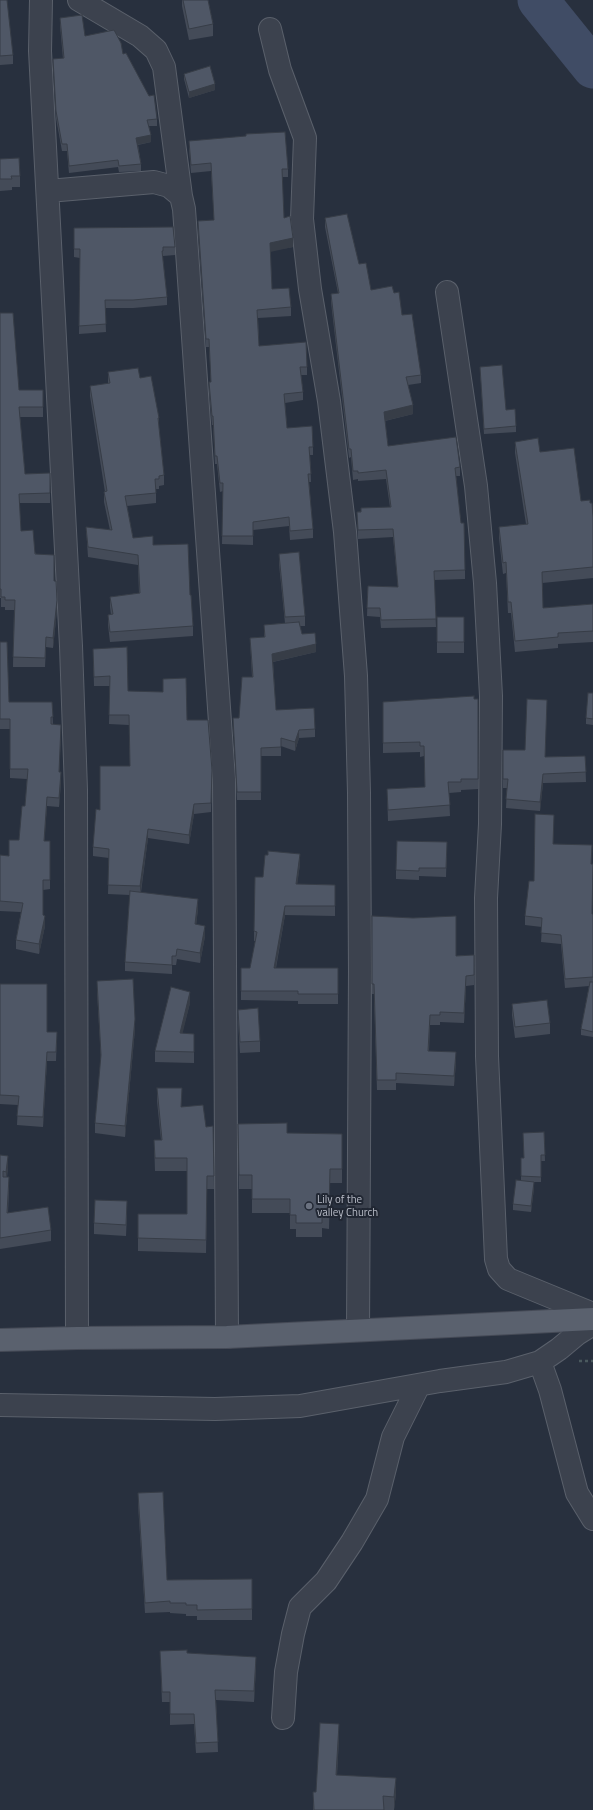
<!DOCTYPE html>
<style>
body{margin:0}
canvas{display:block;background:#28303e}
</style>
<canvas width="593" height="1810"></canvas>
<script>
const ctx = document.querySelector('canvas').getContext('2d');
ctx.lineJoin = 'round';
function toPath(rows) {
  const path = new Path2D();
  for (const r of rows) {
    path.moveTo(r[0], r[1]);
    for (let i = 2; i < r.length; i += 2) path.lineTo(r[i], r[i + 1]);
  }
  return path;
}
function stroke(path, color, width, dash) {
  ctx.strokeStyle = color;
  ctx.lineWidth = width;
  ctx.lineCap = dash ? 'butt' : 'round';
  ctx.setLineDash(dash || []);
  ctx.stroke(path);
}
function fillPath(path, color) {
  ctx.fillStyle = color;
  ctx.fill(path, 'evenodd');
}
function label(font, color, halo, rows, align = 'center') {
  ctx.font = font + ' "Titillium Web",sans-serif';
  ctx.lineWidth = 4;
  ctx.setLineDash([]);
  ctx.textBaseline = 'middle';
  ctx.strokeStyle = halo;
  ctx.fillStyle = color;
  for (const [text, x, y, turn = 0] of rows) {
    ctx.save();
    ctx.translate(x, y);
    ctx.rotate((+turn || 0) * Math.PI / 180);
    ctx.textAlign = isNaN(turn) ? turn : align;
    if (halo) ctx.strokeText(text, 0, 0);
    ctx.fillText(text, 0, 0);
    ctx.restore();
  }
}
const river = toPath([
 [538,0,593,68]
]);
const path = toPath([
 [579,1361,593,1361]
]);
const minor = toPath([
 [41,0,40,51,71,646,76,790,77,1338],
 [79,0,140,36,156,50,164,67,181,196],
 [270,29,280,70,305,138,302,219,310,289,329,401,345,532,356,676,359,793,360,971,358,1330],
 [48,191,154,182,169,186,181,196,184,209,224,779,227,1337],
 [447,292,476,486,485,583,491,696,490,824,486,898,487,1056,496,1259,499,1269,508,1279,593,1314],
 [540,1362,550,1390,577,1493,593,1519],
 [0,1405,215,1409,300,1406,440,1381,506,1372,540,1362,559,1349,577,1334,593,1324],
 [283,1718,286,1672,293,1634,300,1607,326,1581,352,1542,377,1499,393,1437,419,1385]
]);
const major = toPath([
 [0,1340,77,1338,227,1337,593,1319]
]);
const wall = toPath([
 [0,0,13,55,13,64,0,65],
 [182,0,208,0,213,24,213,36,189,40,182,6],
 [60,18,85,36,123,54,157,119,157,126,149,126,151,142,138,145,141,164,141,171,119,172,118,167,69,173,67,151,62,151,56,118,53,59,63,59,60,25],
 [184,74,215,90,189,98,184,79],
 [189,141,288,169,288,177,282,177,284,218,293,247,270,251,272,289,291,307,291,316,258,318,259,346,307,367,307,375,301,375,303,392,303,400,285,403,287,428,313,447,313,455,310,455,311,482,309,482,313,529,313,538,290,540,289,526,253,530,253,545,222,544,223,491,220,492,217,464,215,464,213,425,212,425,209,391,209,382,211,382,209,347,206,347,198,230,198,221,214,220,211,171,191,173,189,149],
 [0,159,20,176,20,187,12,187,12,190,0,191],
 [325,218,359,264,371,290,394,293,402,315,421,375,421,383,408,385,413,414,385,421,388,446,460,467,460,476,456,476,465,570,465,579,434,580,436,627,381,628,380,617,367,616,368,586,398,587,393,537,358,539,357,512,390,507,386,479,358,481,358,479,353,480,351,457,349,458,331,302,331,294,338,293,325,227],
 [74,228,175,247,175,255,163,256,163,260,167,297,167,305,133,308,105,308,106,332,79,334,80,258,74,257],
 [0,313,19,390,43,390,43,417,20,417,25,474,50,473,50,503,19,503,21,531,54,581,57,610,53,648,46,647,45,667,13,667,14,610,5,610,5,607,1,607,1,598,0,598],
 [480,367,516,426,516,432,484,434],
 [108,372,140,378,159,418,159,428,164,475,164,485,159,486,159,489,156,489,156,503,127,506,133,538,153,545,190,595,193,626,193,636,110,642,108,625,108,615,111,615,110,607,110,597,139,593,138,565,88,557,86,527,110,530,104,502,104,492,105,492,90,396,90,386,108,384],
 [515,442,540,452,581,501,590,503,593,517,593,578,542,583,543,608,593,604,593,642,558,644,558,648,515,652,511,613,508,613,506,573,503,574,499,538,499,527,526,524,515,453],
 [279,554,305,616,305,626,300,626,302,634,316,652,273,662,276,710,315,729,315,737,299,738,295,751,281,746,281,756,261,756,261,800,237,800,233,718,239,718,252,677,250,638,264,637,264,625,285,623,279,564],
 [437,617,464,617,464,653,437,653],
 [0,642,9,702,52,702,53,724,61,734,59,772,61,782,59,807,47,806,44,841,50,841,50,889,43,890,43,915,45,926,39,954,16,949,16,940,21,912,0,911,0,855,9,856,19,840,25,806,27,779,10,778,10,729,0,729],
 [93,649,128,691,187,720,212,770,211,812,194,814,189,844,148,838,141,892,198,909,196,925,205,936,200,963,177,959,176,965,172,965,172,974,125,971,125,962,130,895,108,894,109,858,93,856,93,847,100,810,130,766,129,725,109,724,110,686,94,686],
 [593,693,593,725,586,724,586,718],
 [478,699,478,789,461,790,461,792,449,793,450,816,388,821,387,789,425,787,424,756,420,757,420,752,383,753,383,702],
 [503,750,545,757,585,756,586,782,543,783,540,811,506,808,507,788,503,788],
 [447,842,446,877,419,876,419,880,396,879,396,870],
 [553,844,591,864,592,914,593,914,593,1037,581,1035,581,1029,589,986,565,988,561,944,541,942,542,927,525,925,525,916,534,881],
 [300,864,297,884,335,885,335,916,285,915,276,968,338,968,338,1004,298,1004,298,1001,241,1000,241,968,250,968,256,941,254,941,254,931,263,877],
 [372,916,456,956,474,955,474,985,466,986,464,1023,440,1022,440,1025,430,1025,429,1051,456,1062,454,1086,396,1083,396,1090,377,1090,374,994,372,994],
 [97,981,135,1029,125,1137,95,1133,95,1123,101,1059,97,991],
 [0,984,47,1032,57,1032,56,1061,47,1061,43,1127,17,1125,18,1105,0,1104],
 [190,1003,182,1033,194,1045,194,1063,155,1062,155,1051],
 [512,1004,550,1023,550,1034,515,1038,512,1015],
 [238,1010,260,1041,260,1052,240,1053,238,1021],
 [157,1088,206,1127,213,1126,214,1189,207,1189,206,1253,138,1251,138,1214,187,1214,187,1171,155,1171,154,1140,161,1140,157,1101],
 [238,1124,287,1133,342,1134,342,1183,330,1183,329,1229,322,1228,322,1237,296,1237,296,1229,290,1229,290,1213,252,1213,252,1189,239,1189],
 [544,1132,545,1161,541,1161,541,1182,534,1182,534,1188,531,1212,513,1210,513,1204,521,1180,521,1158,524,1158],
 [0,1155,8,1167,7,1177,9,1188,8,1213,51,1230,51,1241,0,1249],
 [127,1212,126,1236,94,1234,94,1223],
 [138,1493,167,1580,252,1579,252,1620,197,1620,197,1616,186,1616,186,1614,170,1613,170,1612,145,1613,138,1504],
 [160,1651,187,1653,256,1667,254,1702,216,1700,218,1752,196,1753,194,1724,170,1725,170,1702,162,1702],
 [339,1738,337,1775,396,1793,394,1810,313,1810,313,1792,316,1792]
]);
const shadedWall = toPath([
 [215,84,215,90,189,98,189,92],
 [151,135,151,142,136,145,136,138],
 [293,238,293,247,270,252,270,243],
 [413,405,413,414,384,421,384,412],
 [57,600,57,610,53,648,53,638],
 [316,644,316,652,272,662,272,654],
 [61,725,61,734,59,782,59,772],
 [299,730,299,738,295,751,295,742],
 [61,772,61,782,59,807,59,798],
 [543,774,543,783,540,811,540,802],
 [47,797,47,806,44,851,44,841],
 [194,804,194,814,189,844,189,835],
 [148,829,148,838,140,896,140,886],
 [300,854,300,864,296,894,296,884],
 [198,899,198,909,195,934,195,924],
 [285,906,285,915,274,977,274,968],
 [45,916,45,926,39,954,39,944],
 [205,926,205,936,200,963,200,953],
 [466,976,466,986,464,1023,464,1013],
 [190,992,190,1003,180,1044,180,1033],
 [135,1019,135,1029,125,1137,125,1126],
 [47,1052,47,1061,43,1127,43,1117],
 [456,1052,456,1062,454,1086,454,1076],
 [8,1156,8,1167,6,1182,6,1172],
 [534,1182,534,1188,531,1212,531,1206],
 [256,1657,256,1667,254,1702,254,1691],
 [339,1724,339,1738,336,1789,336,1775],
 [396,1778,396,1793,394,1810,394,1797]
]);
const building = toPath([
 [0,0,7,0,13,55,0,56,0,0],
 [183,0,208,0,213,24,189,29,183,0],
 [82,15,85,36,114,30,121,43,123,54,126,53,149,96,154,95,157,119,147,120,151,135,136,138,141,164,119,166,118,160,69,166,67,144,62,144,56,111,53,59,64,58,60,18,82,15],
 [210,66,215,84,189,92,184,74,210,66],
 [285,132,288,169,282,169,284,218,290,216,293,238,270,243,272,289,289,288,291,307,257,310,259,346,306,342,307,367,300,367,303,392,284,394,287,428,312,426,313,447,309,447,311,474,308,474,313,529,290,531,289,517,253,522,253,536,222,536,223,483,220,483,217,456,215,456,213,416,212,416,209,382,211,382,209,339,206,339,198,221,214,220,211,163,191,165,189,141,246,136,246,134,285,132],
 [19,158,20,176,11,176,12,179,0,179,0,159,19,158],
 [347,214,359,264,366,263,371,290,392,286,394,293,399,292,402,315,412,314,421,375,406,377,413,405,384,412,388,446,456,437,460,467,455,468,461,523,464,523,465,570,434,571,436,619,381,620,380,608,367,608,368,586,398,587,393,529,358,530,357,512,361,512,361,508,391,507,386,470,358,473,358,471,353,471,351,449,349,449,331,294,339,293,325,218,347,214],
 [173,227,175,247,163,247,163,251,162,251,167,297,133,300,105,300,106,324,79,326,80,249,74,249,74,228,173,227],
 [0,313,13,313,19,390,43,390,43,407,19,407,25,474,50,473,50,493,19,494,21,531,33,530,35,554,54,555,54,581,56,581,57,600,53,638,46,637,45,658,13,657,15,600,5,600,5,597,1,597,1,589,0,589,0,313],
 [502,365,506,410,515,409,516,426,484,429,480,367,502,365],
 [138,368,140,378,151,376,159,418,158,418,164,475,159,476,159,479,155,479,156,493,125,496,133,538,153,536,153,545,188,544,190,595,191,595,193,626,110,632,108,615,113,614,110,597,140,593,138,555,88,547,86,527,112,530,104,492,107,491,90,386,110,383,108,372,138,368],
 [538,438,540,452,574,448,581,501,590,500,590,503,592,503,593,517,593,567,542,572,543,608,593,604,593,631,558,633,558,637,515,641,511,602,508,602,506,562,503,563,499,527,528,524,515,442,538,438],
 [299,552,305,616,285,617,279,554,299,552],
 [437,617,464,617,464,642,437,642,437,617],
 [299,622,302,634,315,633,316,644,272,654,276,710,314,708,315,729,299,730,295,742,281,738,281,747,261,748,261,792,237,792,233,718,239,718,242,677,253,677,250,638,265,637,264,625,299,622],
 [0,642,7,642,9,702,52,702,53,717,51,717,51,724,61,725,59,772,61,772,59,798,47,797,44,841,50,841,50,880,43,880,43,915,45,916,39,944,16,940,23,903,0,901,0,855,9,856,9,840,19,840,22,806,25,806,28,769,10,769,10,719,0,719,0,642],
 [127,647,128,691,163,692,163,679,186,678,187,720,208,720,212,770,211,803,194,804,189,835,148,829,140,886,108,885,109,849,93,847,96,809,100,810,100,766,130,766,129,715,109,715,110,676,94,677,93,649,127,647],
 [588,693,593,693,593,719,586,718,588,693],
 [474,696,474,699,478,699,478,779,461,779,461,782,448,782,450,805,388,810,387,789,425,787,424,746,420,746,420,742,383,743,383,702,474,696],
 [527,699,547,700,545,757,585,756,586,772,543,774,540,802,506,799,508,779,503,779,503,750,525,750,527,699],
 [535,814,554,815,553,844,592,845,591,864,593,864,592,914,593,914,593,977,565,979,561,935,541,933,542,918,525,916,529,881,534,881,535,814],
 [397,841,447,842,446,868,419,868,419,871,396,870,397,841],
 [268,851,300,854,296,884,335,885,335,906,285,906,274,968,338,968,338,994,298,994,298,991,241,991,241,968,250,968,257,932,254,931,255,877,263,877,265,855,268,855,268,851],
 [130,891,198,899,195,924,205,926,200,953,177,949,176,956,172,956,172,965,125,962,130,891],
 [372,916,413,918,456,916,456,956,474,955,474,975,466,976,464,1013,440,1012,440,1015,430,1015,428,1051,456,1052,454,1076,396,1073,396,1080,377,1080,374,984,372,984,372,916],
 [133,979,135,1019,125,1126,95,1123,101,1055,97,981,133,979],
 [590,982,593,982,593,1032,581,1029,590,982],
 [0,984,47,984,47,1032,57,1032,56,1052,47,1052,43,1117,17,1116,19,1096,0,1095,0,984],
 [171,987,190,992,180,1033,194,1034,194,1052,155,1051,171,987],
 [547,1000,550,1023,515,1027,512,1004,547,1000],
 [258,1008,260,1041,240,1042,238,1010,258,1008],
 [157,1088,182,1088,181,1107,203,1105,206,1127,213,1126,214,1176,207,1176,206,1240,138,1238,138,1214,187,1214,187,1158,155,1158,154,1140,162,1140,157,1088],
 [287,1123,287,1133,342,1134,342,1169,330,1169,329,1215,322,1215,322,1223,296,1223,296,1215,290,1215,290,1199,252,1199,252,1175,239,1175,238,1124,287,1123],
 [544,1132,545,1155,541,1155,541,1177,521,1176,521,1158,524,1158,523,1133,544,1132],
 [0,1155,8,1156,6,1172,3,1171,3,1177,9,1177,7,1213,48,1207,51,1230,0,1238,0,1155],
 [516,1180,534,1182,531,1206,513,1204,516,1180],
 [95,1200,127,1201,126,1225,94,1223,95,1200],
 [163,1492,167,1580,252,1579,252,1609,197,1610,197,1605,186,1605,186,1603,170,1603,170,1601,145,1603,138,1493,163,1492],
 [187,1650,187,1653,256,1657,254,1691,215,1690,218,1742,196,1743,194,1714,170,1714,170,1692,162,1692,160,1651,187,1650],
 [320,1723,339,1724,336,1775,396,1778,394,1797,383,1796,384,1810,314,1810,313,1792,316,1792,320,1723]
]);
const markers = [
 [309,1206,4,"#6b7280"]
];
const poiNames = [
 ["Lily of the",317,1200],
 ["valley Church",317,1213]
];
stroke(river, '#404c65', 41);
stroke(minor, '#5a606b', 24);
stroke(major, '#464b57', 24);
stroke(path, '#4a595e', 2.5, [3, 3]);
stroke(minor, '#3c424e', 22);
stroke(major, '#5a616e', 22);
fillPath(wall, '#444b58');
fillPath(shadedWall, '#373d47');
fillPath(building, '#4f5766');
stroke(building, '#373d47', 1);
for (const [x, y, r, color] of markers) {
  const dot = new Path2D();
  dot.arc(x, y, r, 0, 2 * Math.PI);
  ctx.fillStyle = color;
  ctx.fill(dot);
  stroke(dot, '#212733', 1.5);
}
label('11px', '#b9bdc8', '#212733', poiNames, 'left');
</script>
